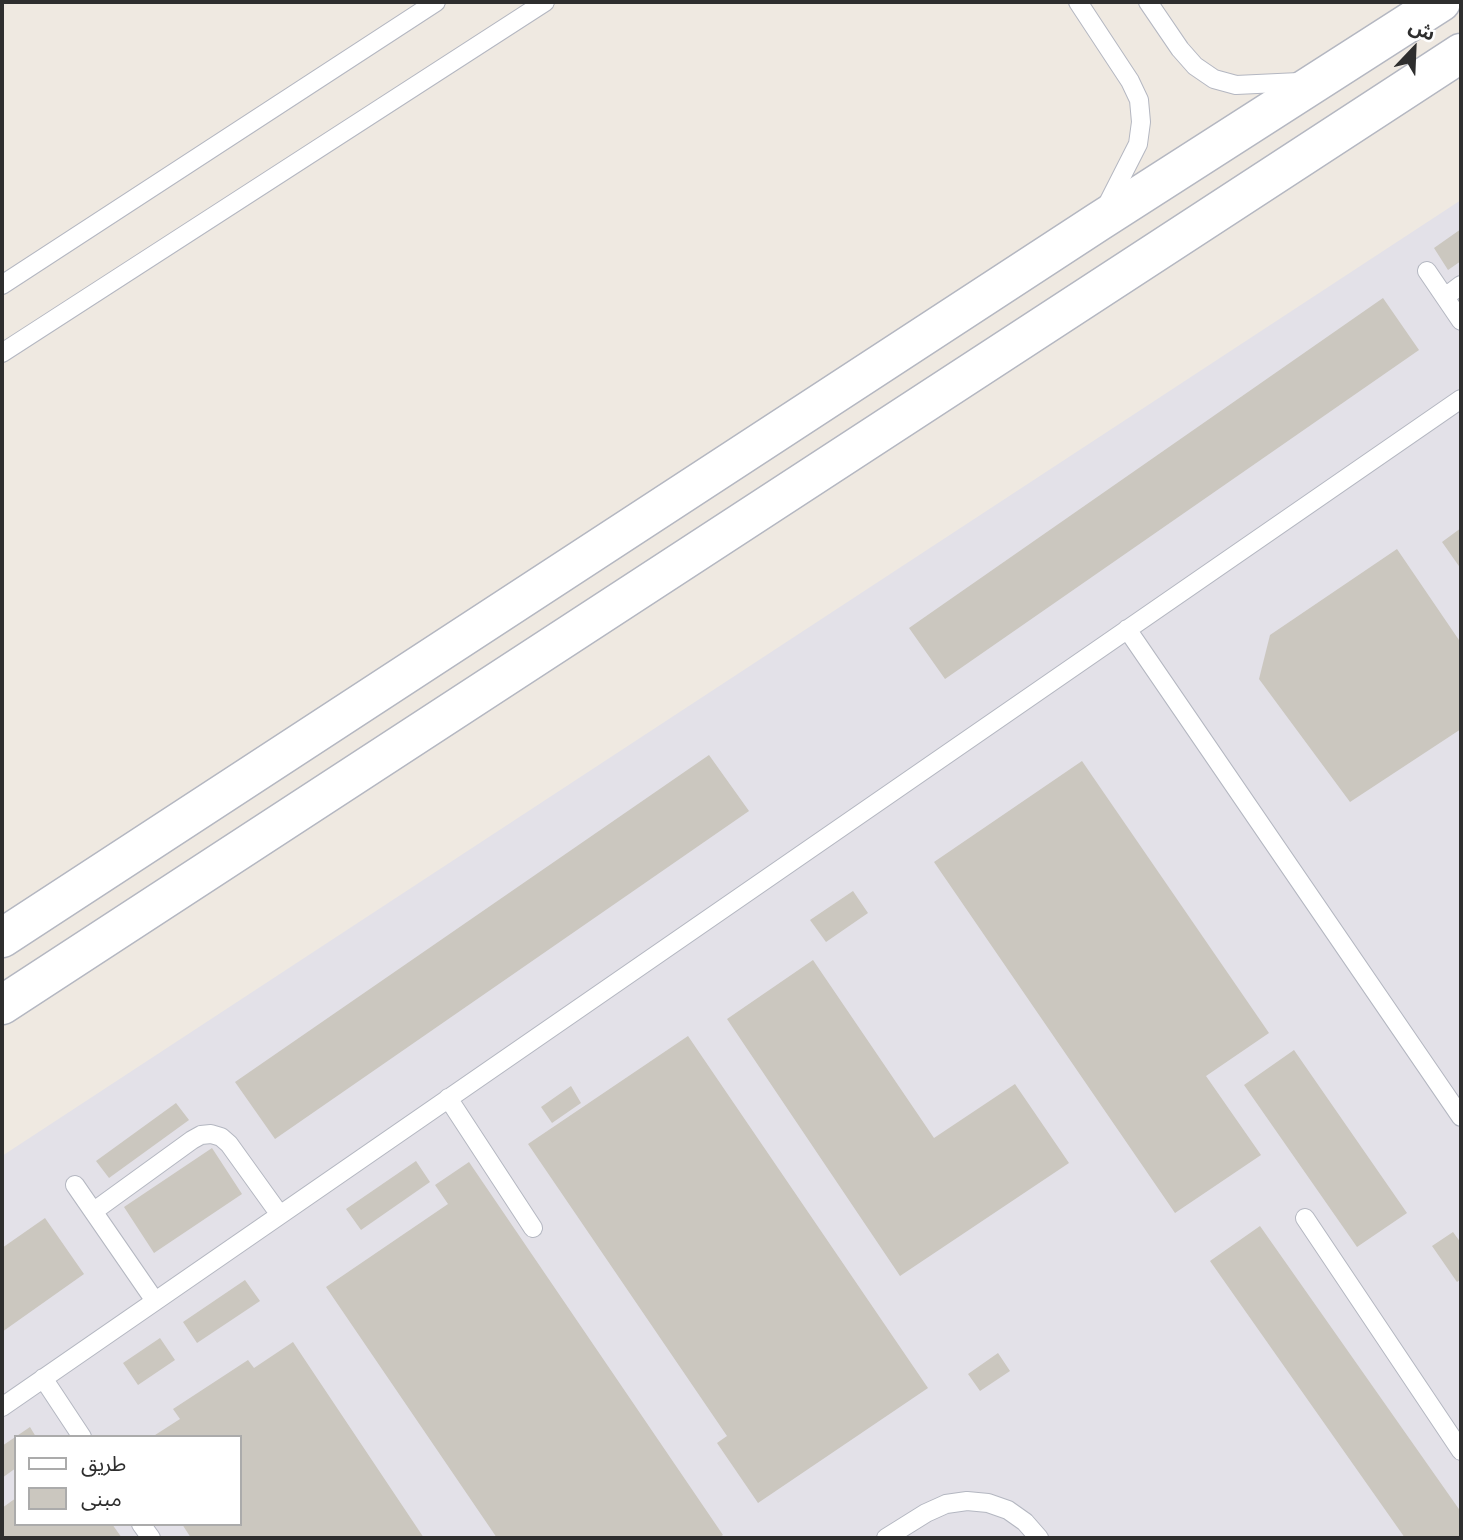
<!DOCTYPE html>
<meta charset="utf-8">
<style>
body{margin:0}
#map{position:relative;width:1463px;height:1540px;overflow:hidden;background:#efe9e1;font-family:Mulish,"Noto Sans Arabic",sans-serif}
canvas{display:block}
.frame{position:absolute;inset:0;border:4px solid #2e2e2e;pointer-events:none}
.legend{position:absolute;left:14px;top:1435px;width:228px;height:91px;box-sizing:border-box;background:#fff;border:2px solid #ababab;margin:0;padding:9px 12px;list-style:none;font-size:21px;color:#2e2e2e}
.legend li{display:flex;align-items:center;gap:14px;height:35px}
.legend b{width:35px;border:2px solid #ababab}
.north{position:absolute;left:1379px;top:14px;width:70px;height:70px;-webkit-text-stroke:5px #fff;paint-order:stroke;rotate:23deg;font-size:19px;font-weight:700;line-height:28px;text-align:center;color:#2e2e2e}
.north::after{content:'';display:block;margin:auto;width:24px;height:32px;background:#2e2e2e;clip-path:polygon(50% 0,100% 100%,50% 72%,0 100%)}
</style>
<div id="map">
<canvas width="1463" height="1540"></canvas>
<div class="frame"></div>
<ul class="legend">
<li><b style="height:9px;background:#fff"></b>طريق</li>
<li><b style="height:19px;background:#cbc7bf"></b>مبنى</li>
</ul>
<div class="north">ش</div>
</div>
<script>
const ctx = document.querySelector('canvas').getContext('2d');
ctx.lineJoin = 'round';
function fillPath(path, color) {
  ctx.fillStyle = color;
  ctx.fill(path, 'evenodd');
}
function toPath(rows) {
  const path = new Path2D();
  for (const r of rows) {
    path.moveTo(r[0], r[1]);
    for (let i = 2; i < r.length; i += 2) path.lineTo(r[i], r[i + 1]);
  }
  return path;
}
function stroke(path, color, width, dash) {
  ctx.strokeStyle = color;
  ctx.lineWidth = width;
  ctx.lineCap = dash ? 'butt' : 'round';
  ctx.setLineDash(dash || []);
  ctx.stroke(path);
}
const industrial = toPath([
 [1461,200,1461,1538,2,1538,2,1156],
 [16,1437,240,1437,240,1524,16,1524]
]);
const building = toPath([
 [1461,229,1461,261,1448,270,1434,248],
 [1383,298,1419,350,945,679,909,628],
 [1461,528,1461,569,1442,542],
 [1397,549,1461,643,1461,729,1350,802,1259,679,1270,635],
 [709,755,749,811,275,1139,235,1082],
 [1082,761,1269,1033,1206,1076,1261,1155,1175,1213,934,862],
 [853,891,868,913,826,942,810,920],
 [813,960,934,1138,1015,1084,1069,1163,900,1276,727,1019],
 [688,1036,928,1388,758,1503,717,1443,727,1436,528,1144],
 [1294,1050,1407,1213,1357,1247,1244,1085],
 [571,1086,581,1103,552,1123,541,1107],
 [176,1103,189,1120,109,1178,96,1161],
 [212,1148,242,1194,154,1253,124,1207],
 [416,1161,430,1182,361,1230,346,1209],
 [469,1162,723,1535,718,1538,497,1538,326,1287,448,1204,435,1185],
 [45,1218,84,1274,2,1332,2,1248],
 [1260,1226,1461,1512,1461,1538,1405,1538,1210,1261],
 [1453,1232,1461,1243,1461,1279,1457,1282,1432,1246],
 [245,1280,260,1301,197,1343,183,1322],
 [160,1338,175,1360,138,1385,123,1363],
 [293,1342,317,1378,424,1538,191,1538,182,1524,240,1524,240,1437,152,1437,180,1419,173,1409,248,1360,254,1368],
 [998,1353,1010,1371,980,1391,968,1374],
 [30,1427,36,1437,16,1437,16,1468,2,1478,2,1446],
 [16,1498,16,1524,112,1524,122,1538,2,1538,2,1508]
]);
const service = toPath([
 [1078,2,1130,81,1139,100,1141,122,1138,144,1106,207],
 [1148,2,1180,49,1195,66,1214,79,1236,85,1299,82],
 [1427,271,1461,321],
 [2,285,436,2],
 [1445,297,1461,285],
 [2,353,545,2],
 [1127,629,1461,1117],
 [448,1098,533,1228],
 [75,1185,155,1301],
 [94,1211,192,1140,201,1135,211,1134,221,1137,229,1144,280,1215],
 [1305,1218,1461,1451],
 [43,1378,82,1437],
 [2,1407,1461,399],
 [141,1524,151,1538],
 [886,1538,926,1513,946,1504,967,1501,988,1503,1008,1510,1025,1522,1039,1538]
]);
const tertiary = toPath([
 [2,938,1098,222,1441,2],
 [2,1005,1461,53]
]);
fillPath(industrial, '#e3e1e8');
fillPath(building, '#cbc7bf');
stroke(service, '#b4b7c1', 20);
stroke(tertiary, '#b4b7c1', 41);
stroke(service, '#fff', 18);
stroke(tertiary, '#fff', 38);
</script>
